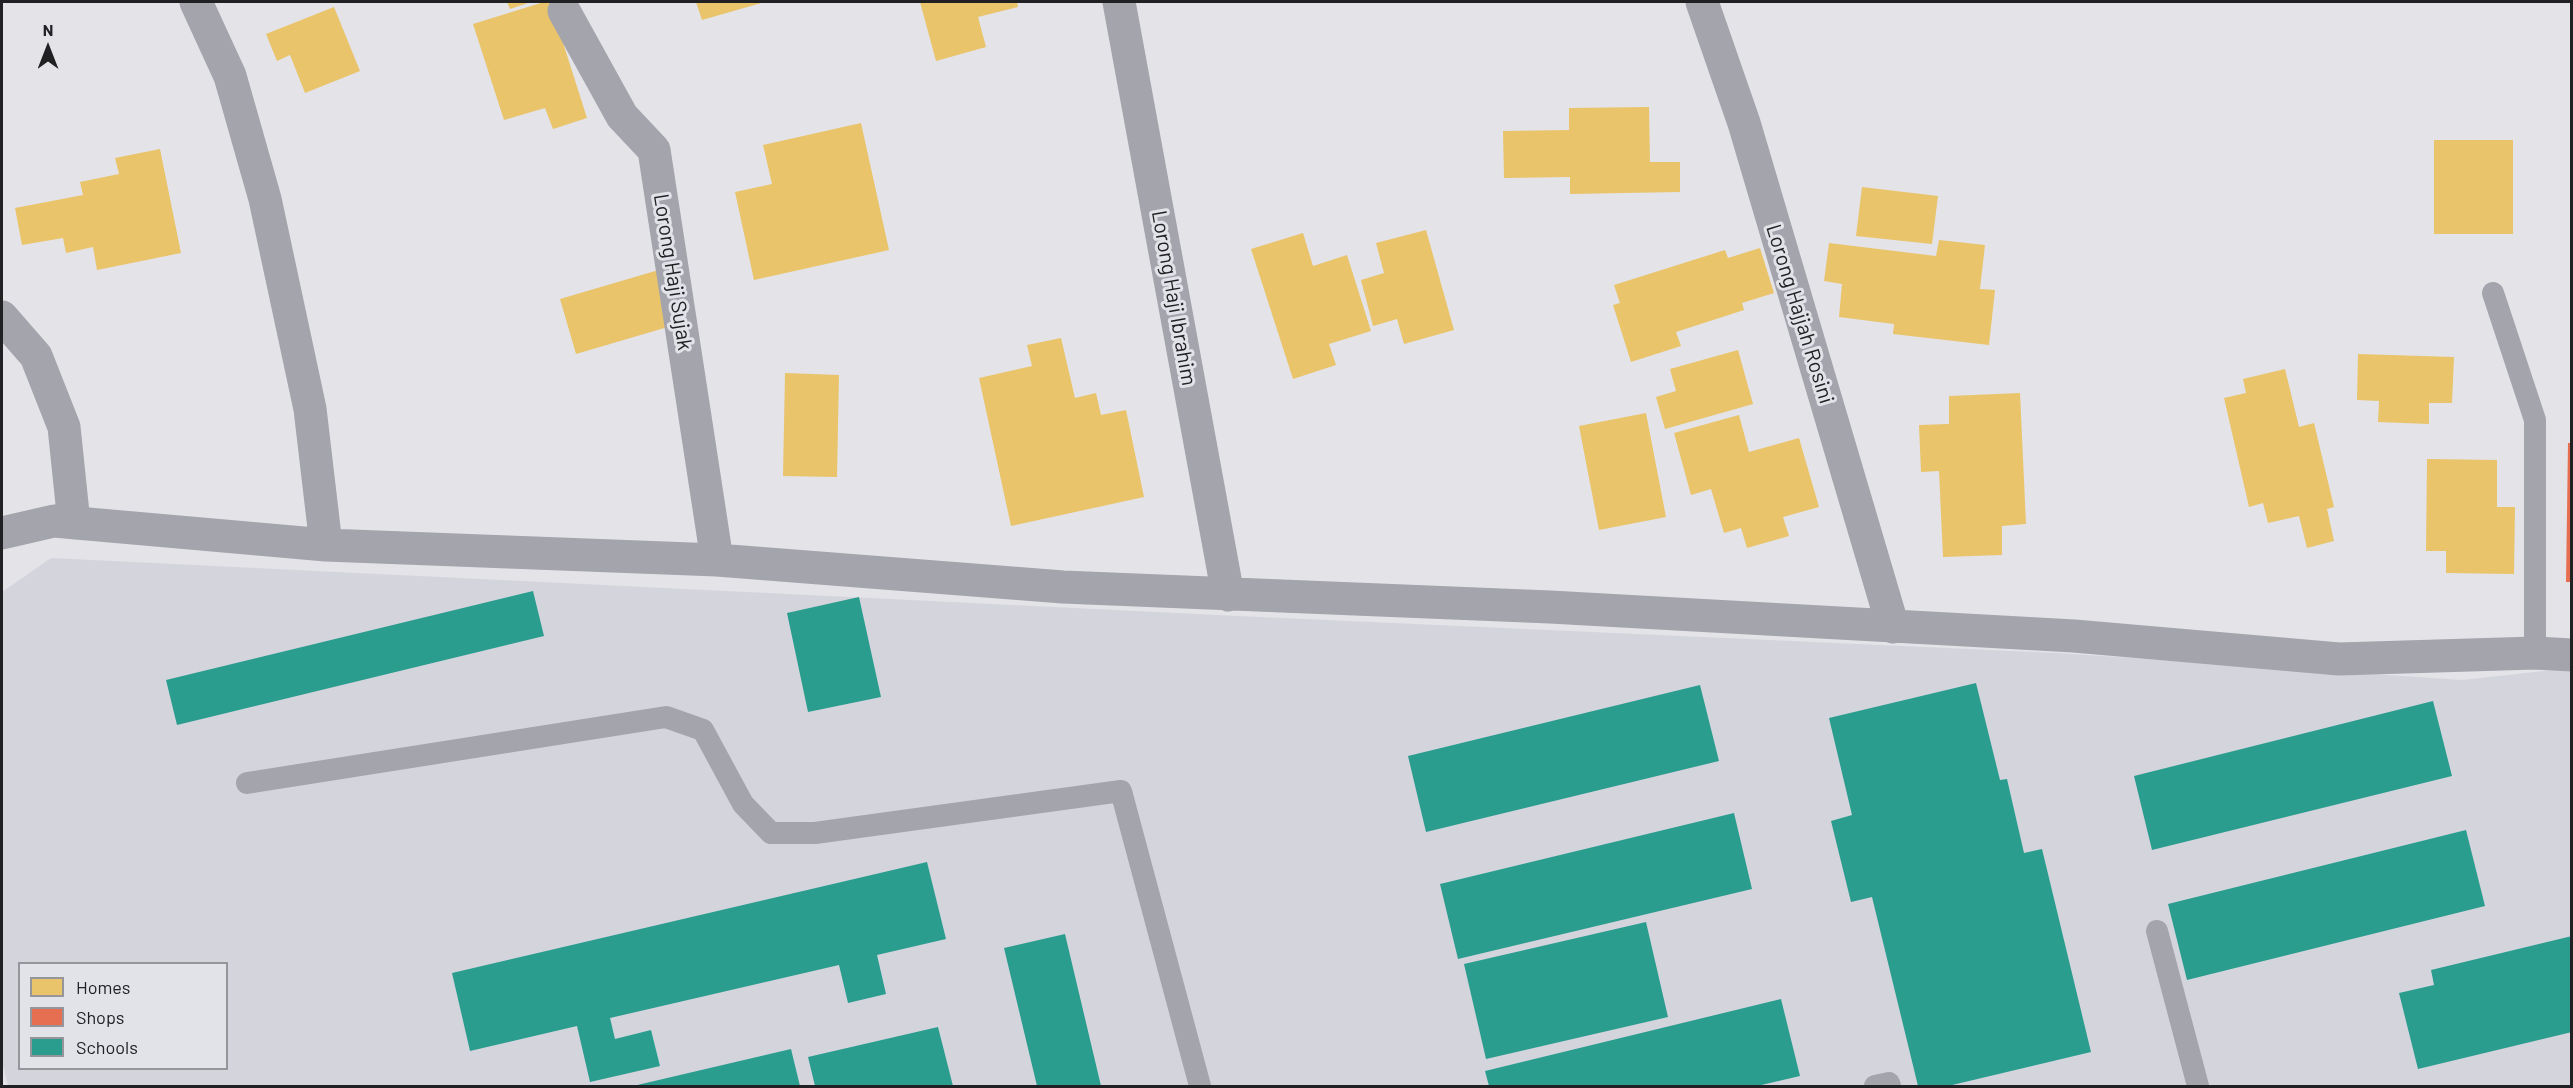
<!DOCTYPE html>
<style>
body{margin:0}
#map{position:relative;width:2573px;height:1088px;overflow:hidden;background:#e3e3e8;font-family:Barlow,sans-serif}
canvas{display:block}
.frame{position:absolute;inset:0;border:3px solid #212124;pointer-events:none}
.legend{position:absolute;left:18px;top:962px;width:210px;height:108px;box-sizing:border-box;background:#e2e2e9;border:2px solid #95959a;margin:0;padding:8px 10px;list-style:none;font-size:18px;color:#212124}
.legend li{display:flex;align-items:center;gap:12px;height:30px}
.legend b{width:30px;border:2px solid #95959a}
.north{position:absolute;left:18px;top:18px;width:60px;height:60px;-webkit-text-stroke:4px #e2e2e9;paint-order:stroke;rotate:0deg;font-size:16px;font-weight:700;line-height:24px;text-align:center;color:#212124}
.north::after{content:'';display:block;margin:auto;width:21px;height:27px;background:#212124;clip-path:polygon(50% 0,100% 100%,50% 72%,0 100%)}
</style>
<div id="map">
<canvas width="2573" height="1088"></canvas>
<div class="frame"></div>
<ul class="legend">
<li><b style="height:16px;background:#e9c46a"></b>Homes</li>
<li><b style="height:16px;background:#e76f51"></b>Shops</li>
<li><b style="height:16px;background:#2a9d8f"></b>Schools</li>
</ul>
<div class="north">N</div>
</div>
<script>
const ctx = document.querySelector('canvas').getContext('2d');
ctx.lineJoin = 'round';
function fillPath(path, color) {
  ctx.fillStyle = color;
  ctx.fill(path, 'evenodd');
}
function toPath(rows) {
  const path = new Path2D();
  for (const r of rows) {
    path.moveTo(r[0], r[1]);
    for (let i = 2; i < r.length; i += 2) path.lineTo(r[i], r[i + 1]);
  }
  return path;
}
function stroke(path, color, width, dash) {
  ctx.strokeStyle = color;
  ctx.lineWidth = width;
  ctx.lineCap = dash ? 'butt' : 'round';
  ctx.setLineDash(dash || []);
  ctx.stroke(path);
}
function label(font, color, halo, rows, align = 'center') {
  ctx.font = font + ' Barlow,sans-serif';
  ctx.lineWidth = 6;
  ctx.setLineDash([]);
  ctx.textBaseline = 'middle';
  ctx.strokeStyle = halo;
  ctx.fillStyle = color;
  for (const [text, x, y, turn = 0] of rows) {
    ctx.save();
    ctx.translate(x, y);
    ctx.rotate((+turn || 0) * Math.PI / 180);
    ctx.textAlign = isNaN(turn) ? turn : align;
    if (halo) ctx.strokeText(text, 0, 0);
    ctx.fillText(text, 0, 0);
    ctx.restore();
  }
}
const built = toPath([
 [51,558,1238,616,2057,653,2462,680,2571,668,2571,1086,8,1086,2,1061,2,592],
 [20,964,226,964,226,1068,20,1068]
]);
const homes = toPath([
 [507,2,531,2,510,9],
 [544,2,550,2,587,118,553,129,545,108,504,120,473,24],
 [696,2,765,2,702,20],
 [920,2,1017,2,1018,7,978,17,986,47,936,61],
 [334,7,360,71,305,93,290,55,277,61,266,34],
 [1649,107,1650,162,1680,162,1680,192,1570,194,1570,177,1504,178,1503,131,1569,130,1569,108],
 [861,123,889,250,754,280,735,192,772,184,763,145],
 [2434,140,2513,140,2513,234,2434,234],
 [160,149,181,253,97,270,93,247,66,253,63,238,22,245,15,208,83,195,80,182,119,174,115,158],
 [1862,187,1938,196,1932,244,1856,236],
 [1426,230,1454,330,1404,344,1397,319,1373,326,1361,280,1384,273,1376,243],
 [1303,233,1313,266,1347,255,1371,331,1329,344,1336,365,1293,379,1251,249],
 [1939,240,1985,245,1980,289,1995,290,1989,345,1893,334,1894,324,1839,317,1842,284,1824,281,1829,243,1936,256],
 [1760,248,1774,293,1742,303,1744,310,1676,332,1681,346,1631,362,1613,305,1620,303,1614,285,1725,250,1728,258],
 [662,269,678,324,576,354,560,299],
 [1061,338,1075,398,1096,393,1101,415,1126,410,1144,497,1011,526,979,378,1032,366,1027,345],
 [1738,350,1753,404,1665,429,1656,397,1676,391,1670,369],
 [2358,354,2454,357,2452,403,2429,403,2429,424,2378,422,2379,401,2357,400],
 [2285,369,2299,427,2314,423,2334,507,2327,509,2334,541,2307,548,2299,516,2268,523,2263,503,2249,507,2224,398,2246,393,2243,379],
 [785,373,839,375,837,477,783,476],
 [2020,393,2026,524,2002,526,2002,555,1943,557,1939,471,1921,472,1919,425,1949,424,1949,396],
 [1646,413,1666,517,1599,530,1579,426],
 [1739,415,1749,452,1799,438,1819,507,1783,517,1789,536,1747,548,1741,528,1724,533,1711,489,1691,495,1674,433],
 [2427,459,2497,460,2497,507,2515,507,2514,574,2446,573,2446,551,2426,551]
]);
const shops = toPath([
 [2568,443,2572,443,2572,582,2566,582]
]);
const schools = toPath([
 [533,591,544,636,177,725,166,680],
 [859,597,881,697,808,712,787,613],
 [1976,683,2000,780,2007,779,2024,853,2042,849,2091,1052,1948,1086,1918,1086,1872,897,1851,902,1831,821,1852,815,1829,718],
 [1700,685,1719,761,1426,832,1408,756],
 [2433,701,2452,776,2152,850,2134,776],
 [1734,813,1752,889,1458,959,1440,884],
 [2466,830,2485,906,2187,980,2168,904],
 [927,862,946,939,877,955,886,994,848,1003,839,965,610,1018,615,1039,651,1030,660,1066,590,1082,577,1026,470,1051,452,973],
 [1646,922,1668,1017,1486,1059,1464,964],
 [1065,934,1101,1086,1037,1086,1004,948],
 [2572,936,2572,1032,2418,1069,2399,993,2434,985,2431,970],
 [1781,999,1800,1076,1757,1086,1489,1086,1485,1071],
 [938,1027,953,1086,815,1086,808,1057],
 [791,1049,800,1086,633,1086]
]);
const lane = toPath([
 [2493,293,2535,420,2535,653],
 [247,783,666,717,703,730,743,804,771,833,815,833,1121,791,1200,1086],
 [2157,931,2198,1086],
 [1875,1086,1889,1083,1890,1086]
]);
const street = toPath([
 [196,2,230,76,265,199,310,409,326,545],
 [1119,2,1228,595],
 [1702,2,1744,123,1893,627],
 [564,11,622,116,654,150,717,560],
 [2,317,36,356,64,427,74,523],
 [2,533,54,521,326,545,717,560,1063,587,1550,607,2074,636,2339,659,2535,653,2572,655]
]);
const streetNames = [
 ["Lorong Haji Sujak",673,272,81],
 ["Lorong Haji Ibrahim",1174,298,80],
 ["Lorong Hajjah Rosini",1800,314,73]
];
fillPath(built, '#d4d4dd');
fillPath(homes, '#e9c46a');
fillPath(shops, '#e76f51');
fillPath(schools, '#2a9d8f');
stroke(lane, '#a3a4ac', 22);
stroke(street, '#a3a4ac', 33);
label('21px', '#212124', '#e2e2e9', streetNames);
</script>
